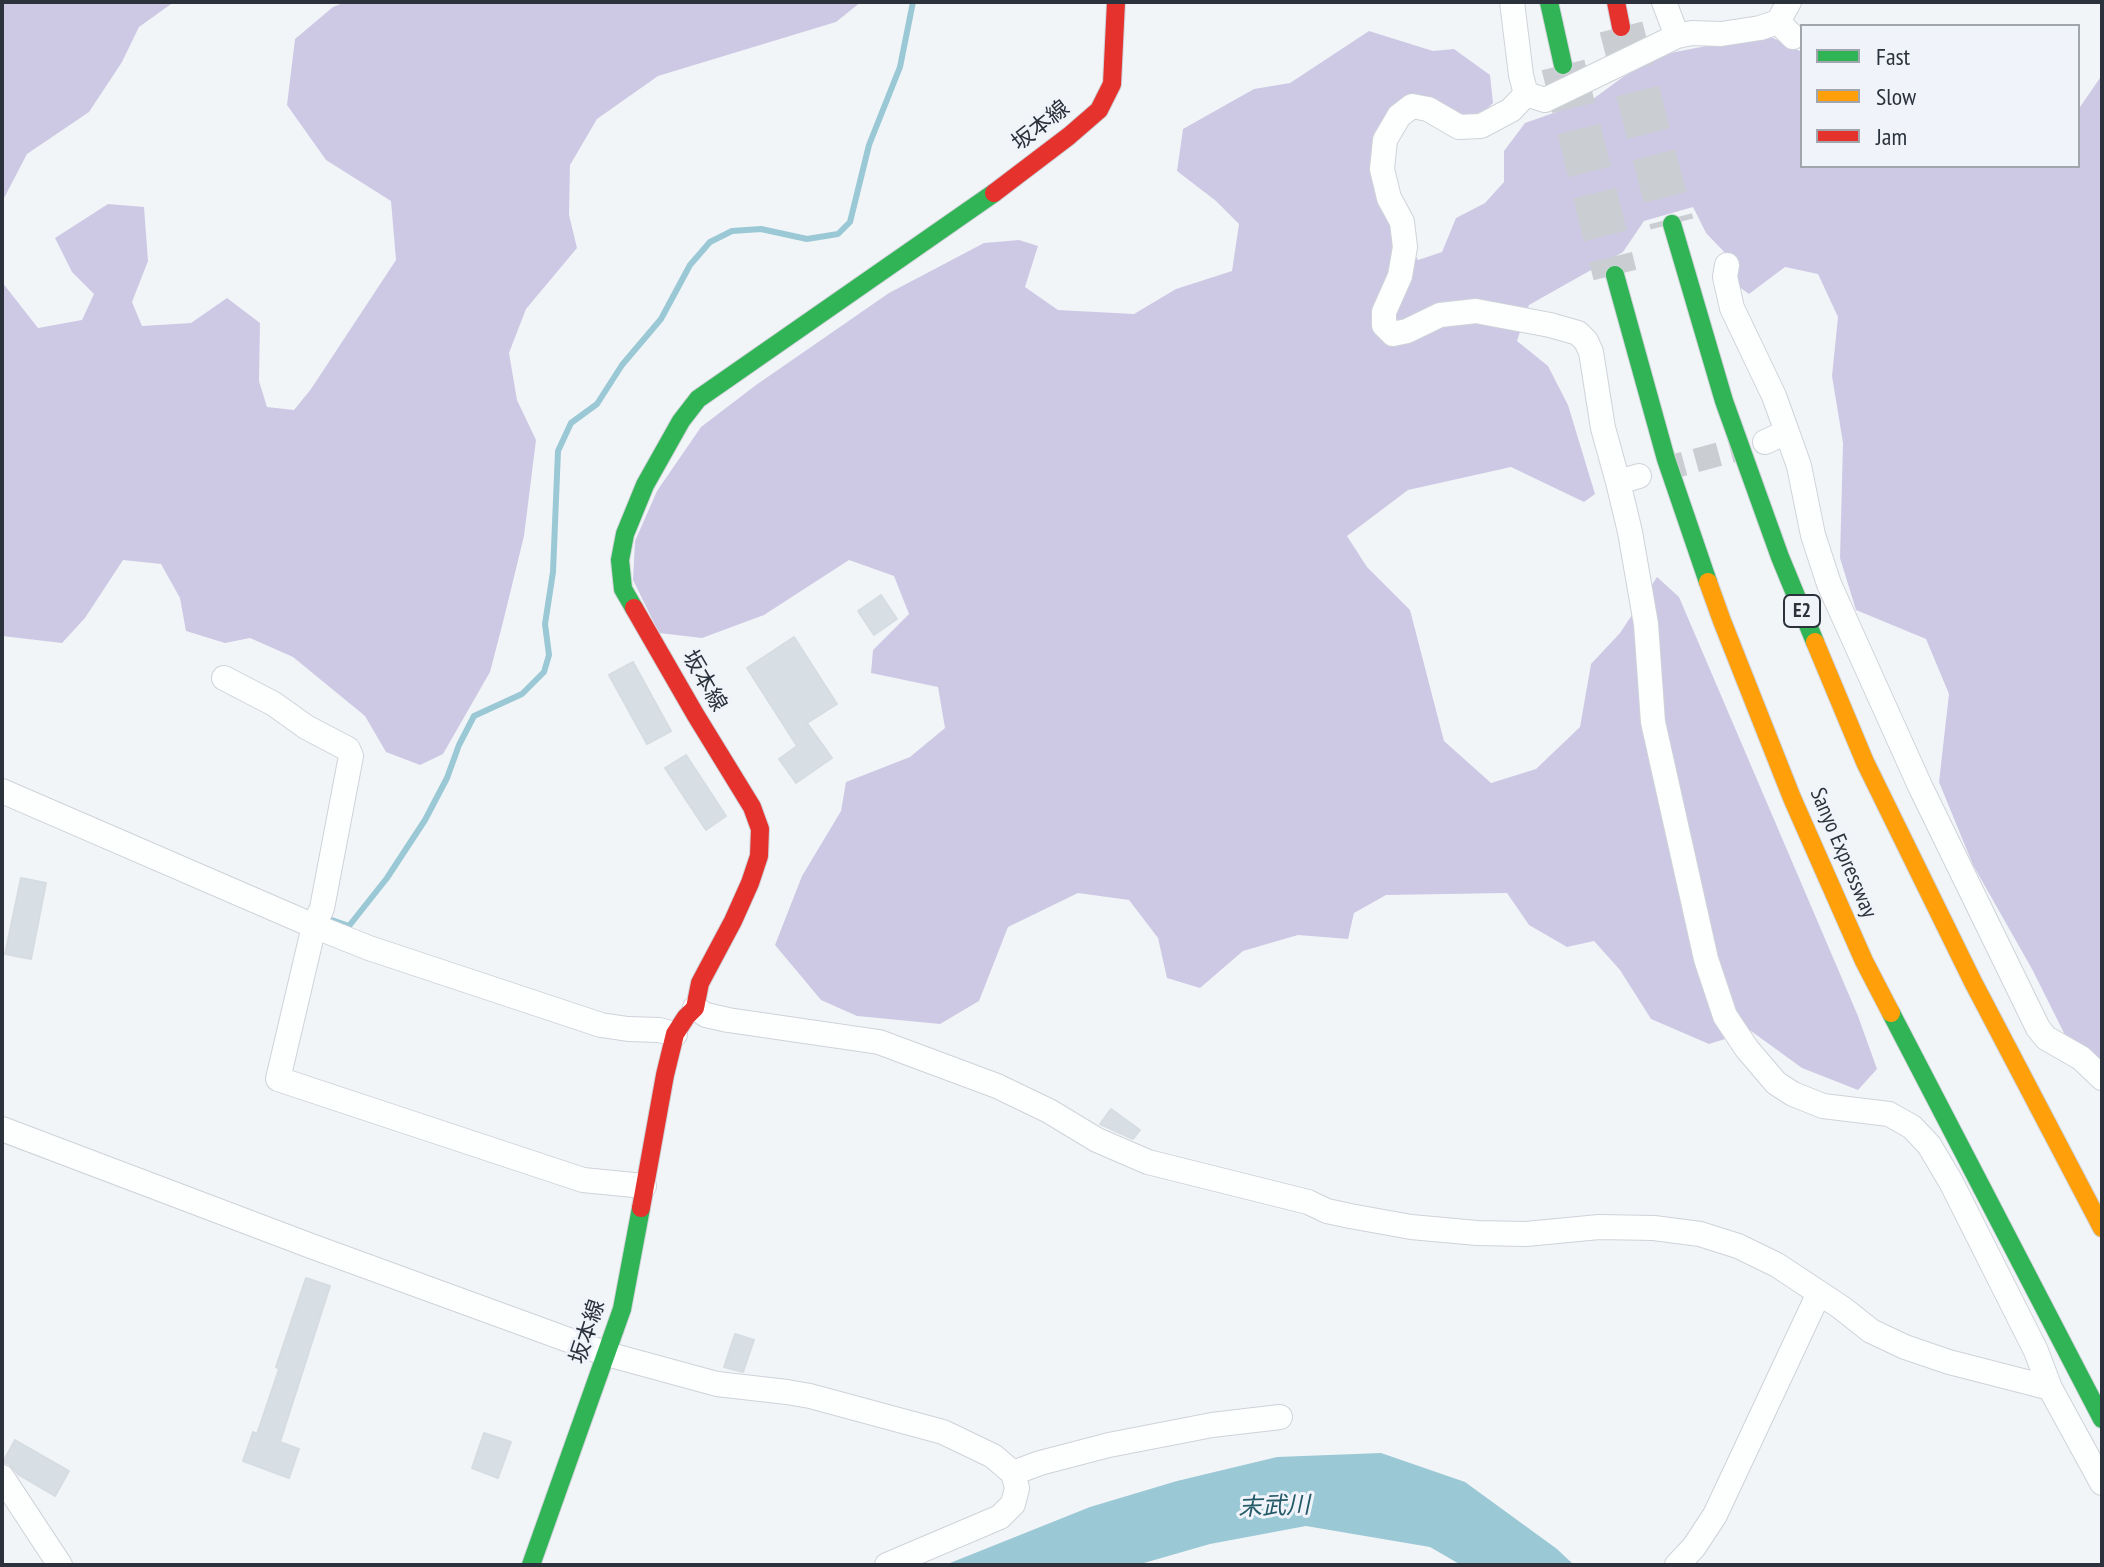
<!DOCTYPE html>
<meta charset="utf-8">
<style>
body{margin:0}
#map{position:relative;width:2104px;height:1567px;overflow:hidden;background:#f2f5f8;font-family:"PT Sans Narrow",sans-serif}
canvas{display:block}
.frame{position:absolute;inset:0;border:4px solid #2b323c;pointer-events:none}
.legend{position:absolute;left:1800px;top:24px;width:280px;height:144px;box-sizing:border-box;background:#f0f4fa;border:2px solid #a1a6ae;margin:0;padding:10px 14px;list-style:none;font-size:24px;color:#2b323c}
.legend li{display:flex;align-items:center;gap:16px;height:40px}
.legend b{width:40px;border:2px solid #a1a6ae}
</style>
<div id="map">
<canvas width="2104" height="1567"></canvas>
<div class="frame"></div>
<ul class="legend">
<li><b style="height:10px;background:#30b455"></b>Fast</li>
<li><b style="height:10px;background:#ff9f0a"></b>Slow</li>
<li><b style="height:10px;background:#e5322d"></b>Jam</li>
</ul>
</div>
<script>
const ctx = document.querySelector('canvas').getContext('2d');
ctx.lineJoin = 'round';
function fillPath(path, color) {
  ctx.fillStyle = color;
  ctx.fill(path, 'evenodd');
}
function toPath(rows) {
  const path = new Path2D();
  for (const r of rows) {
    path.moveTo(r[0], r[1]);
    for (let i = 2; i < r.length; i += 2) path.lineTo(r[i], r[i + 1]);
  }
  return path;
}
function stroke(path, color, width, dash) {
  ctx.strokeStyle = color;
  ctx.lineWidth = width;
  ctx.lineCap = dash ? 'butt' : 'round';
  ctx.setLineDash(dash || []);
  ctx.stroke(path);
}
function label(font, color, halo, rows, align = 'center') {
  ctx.font = font + ' "PT Sans Narrow","Noto Sans JP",sans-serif';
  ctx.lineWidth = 6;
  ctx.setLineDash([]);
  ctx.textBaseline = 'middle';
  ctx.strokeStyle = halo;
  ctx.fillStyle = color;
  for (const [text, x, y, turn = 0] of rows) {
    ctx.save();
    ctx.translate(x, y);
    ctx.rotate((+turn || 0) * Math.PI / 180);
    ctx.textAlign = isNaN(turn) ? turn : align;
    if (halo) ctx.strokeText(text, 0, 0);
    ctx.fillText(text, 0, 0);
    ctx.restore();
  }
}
const forest = toPath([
 [2,2,174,2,139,27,122,62,89,112,27,154,3,200,2,231],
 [345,2,861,2,836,22,658,76,597,119,570,165,569,215,577,248,526,309,509,353,517,400,536,440,524,536,503,622,490,672,443,754,420,765,386,752,365,716,293,657,250,638,225,643,186,631,180,598,161,564,123,560,85,618,62,643,2,636,2,282,38,328,82,320,94,294,72,272,55,238,108,204,144,207,148,261,132,302,142,326,191,323,227,298,260,323,259,381,267,407,294,410,311,389,396,260,391,201,326,160,287,105,295,39,333,7],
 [1369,31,1433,51,1454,49,1490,75,1493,103,1475,120,1392,108,1395,223,1418,260,1442,252,1456,218,1485,203,1504,182,1504,151,1525,123,1593,99,1623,77,1665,54,1727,42,1771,37,1802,52,1802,166,2078,166,2078,110,2102,75,2102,1067,2069,1043,2032,969,1973,865,1939,782,1949,694,1926,639,1856,610,1840,558,1843,443,1832,376,1838,317,1818,274,1785,267,1749,294,1735,284,1727,255,1706,233,1693,207,1644,221,1623,252,1529,305,1517,341,1548,366,1568,405,1595,494,1584,502,1511,467,1408,490,1347,536,1367,567,1410,610,1444,741,1491,783,1536,769,1580,727,1591,664,1620,633,1657,577,1679,597,1858,1016,1877,1069,1858,1090,1802,1068,1751,1031,1709,1044,1651,1019,1620,970,1594,941,1567,947,1529,925,1507,893,1386,895,1354,913,1348,939,1298,935,1243,951,1200,988,1167,978,1158,938,1129,900,1078,893,1008,927,979,1001,940,1024,857,1016,821,1000,775,945,802,876,841,811,846,782,910,757,945,728,938,687,871,673,873,650,909,614,894,576,849,560,764,615,702,638,659,633,633,580,635,541,657,491,701,427,756,385,889,293,984,243,1019,240,1038,246,1025,287,1058,310,1134,314,1176,289,1232,271,1239,224,1216,201,1177,171,1183,129,1254,89,1290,83]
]);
const water = toPath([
 [1381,1453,1465,1482,1557,1549,1574,1565,1461,1565,1430,1547,1306,1526,1210,1544,1137,1565,945,1565,1090,1507,1177,1481,1277,1457]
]);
const stream = toPath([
 [323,917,349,926,387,878,425,820,447,778,459,745,474,716,522,694,544,672,549,655,545,624,553,572,558,451,571,423,597,404,622,365,661,319,690,265,710,242,732,231,761,229,807,239,838,234,850,222,869,145,900,67,913,2]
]);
const building = toPath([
 [881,595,897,619,874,635,858,611,881,595],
 [794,637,837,704,807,723,832,758,796,783,779,759,797,746,747,668,794,637],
 [633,662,671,731,647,744,609,675,633,662],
 [686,755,726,816,706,830,665,768,686,755],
 [21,878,46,883,31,959,5,954,21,878],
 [1111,1109,1140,1130,1133,1139,1100,1124,1111,1109],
 [306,1278,330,1286,280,1442,299,1449,289,1478,243,1461,253,1432,257,1434,279,1369,276,1367,306,1278],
 [735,1334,754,1340,743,1372,724,1367,735,1334],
 [484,1433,511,1442,498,1478,472,1468,484,1433],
 [15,1440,69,1471,55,1496,19,1475,9,1464,3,1462,15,1440]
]);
const streetTunnel = toPath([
 [1661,470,1749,446]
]);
const highwayTunnel = toPath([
 [1621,27,1672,224],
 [1563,65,1615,275]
]);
const street = toPath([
 [1512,2,1521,75,1526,94,1545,100,1677,36,1692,33,1721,34,1760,28,1778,22],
 [1664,2,1677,36],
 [1789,2,1778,22,1793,37],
 [1526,94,1511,110,1481,126,1459,127,1428,109,1412,106,1399,116,1385,140,1382,169,1389,198,1402,222,1405,247,1400,276,1384,312,1384,325,1393,334,1407,331,1440,315,1476,311,1550,325,1578,333,1586,341,1591,352,1603,428,1618,482,1639,476],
 [1727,265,1725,277,1732,308,1774,396,1787,432,1765,442],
 [1787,432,1799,466,1813,535,1829,584,1920,786,2038,1028,2046,1038,2081,1058,2102,1078],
 [1618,482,1630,532,1646,624,1653,722,1706,959,1725,1016,1747,1049,1776,1083,1793,1094,1823,1106,1889,1114,1912,1127,1929,1145,1951,1182,2036,1351,2050,1388,2102,1483],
 [224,678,274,704,306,727,348,749,351,756,322,908,314,926,278,1079,583,1180,644,1186],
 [2,791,314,926,369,948,601,1025,628,1029,659,1030,675,1034],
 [695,1008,706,1015,728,1020,879,1042,997,1086,1049,1111,1097,1140,1148,1162,1308,1202,1327,1211,1350,1216,1411,1227,1477,1233,1526,1234,1599,1227,1654,1228,1700,1234,1738,1246,1777,1265,1842,1308,1871,1331,1905,1347,1949,1362,2050,1388],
 [2,1129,311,1246,607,1354,717,1384,787,1392,810,1396,943,1432,993,1456,1013,1473,1017,1488,1013,1504,1000,1517,887,1565],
 [1013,1473,1040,1463,1109,1445,1212,1425,1280,1417],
 [2,1477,60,1565],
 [1677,1565,1694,1547,1715,1515,1819,1293]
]);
const fast = toPath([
 [1549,2,1563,65],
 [1672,224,1724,401,1780,557,1815,642],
 [1615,275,1666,459,1708,582],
 [634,608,623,589,620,560,625,534,645,485,681,421,698,399,994,193],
 [1891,1013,2102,1419],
 [531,1565,622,1309,641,1208]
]);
const slow = toPath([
 [1708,582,1722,621,1792,798,1864,961,1891,1013],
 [1815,642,1865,762,1973,982,2102,1228]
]);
const jam = toPath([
 [1616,2,1621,27],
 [994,193,1069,136,1099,110,1112,84,1116,2],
 [634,608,695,714,752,807,760,829,759,856,750,883,733,921,700,983,695,1008,686,1017,675,1034,665,1075,641,1208]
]);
const shields = [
 [1802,611,36]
];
const shieldNames = [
 ["E2",1802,611]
];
const streetNames = [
 ["坂本線",1041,126,-38],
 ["坂本線",704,681,60],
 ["Sanyo Expressway",1843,853,67],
 ["坂本線",588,1332,-72]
];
const waterNames = [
 ["末武川",1274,1507,-2]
];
fillPath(forest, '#cdc9e5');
fillPath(water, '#9ac8d5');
stroke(stream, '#9ac8d5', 6);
fillPath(building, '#d8dfe4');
stroke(building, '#d6dde2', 2);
stroke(streetTunnel, '#caced2', 24, [24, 12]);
stroke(highwayTunnel, '#caced2', 44, [44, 22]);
stroke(street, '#ced3d9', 26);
stroke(fast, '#ced3d9', 20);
stroke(slow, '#ced3d9', 20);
stroke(jam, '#ced3d9', 20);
stroke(street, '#fdfefe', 24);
stroke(fast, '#30b455', 18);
stroke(slow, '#ff9f0a', 18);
stroke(jam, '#e5322d', 18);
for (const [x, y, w] of shields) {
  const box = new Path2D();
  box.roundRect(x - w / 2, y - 16, w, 32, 6);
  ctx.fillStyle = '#f0f4fa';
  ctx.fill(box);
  stroke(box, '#2b323c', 2);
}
label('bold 20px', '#2b323c', null, shieldNames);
label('22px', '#2b323c', '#f0f4fa', streetNames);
label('italic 24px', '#245967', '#f0f4fa', waterNames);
</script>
